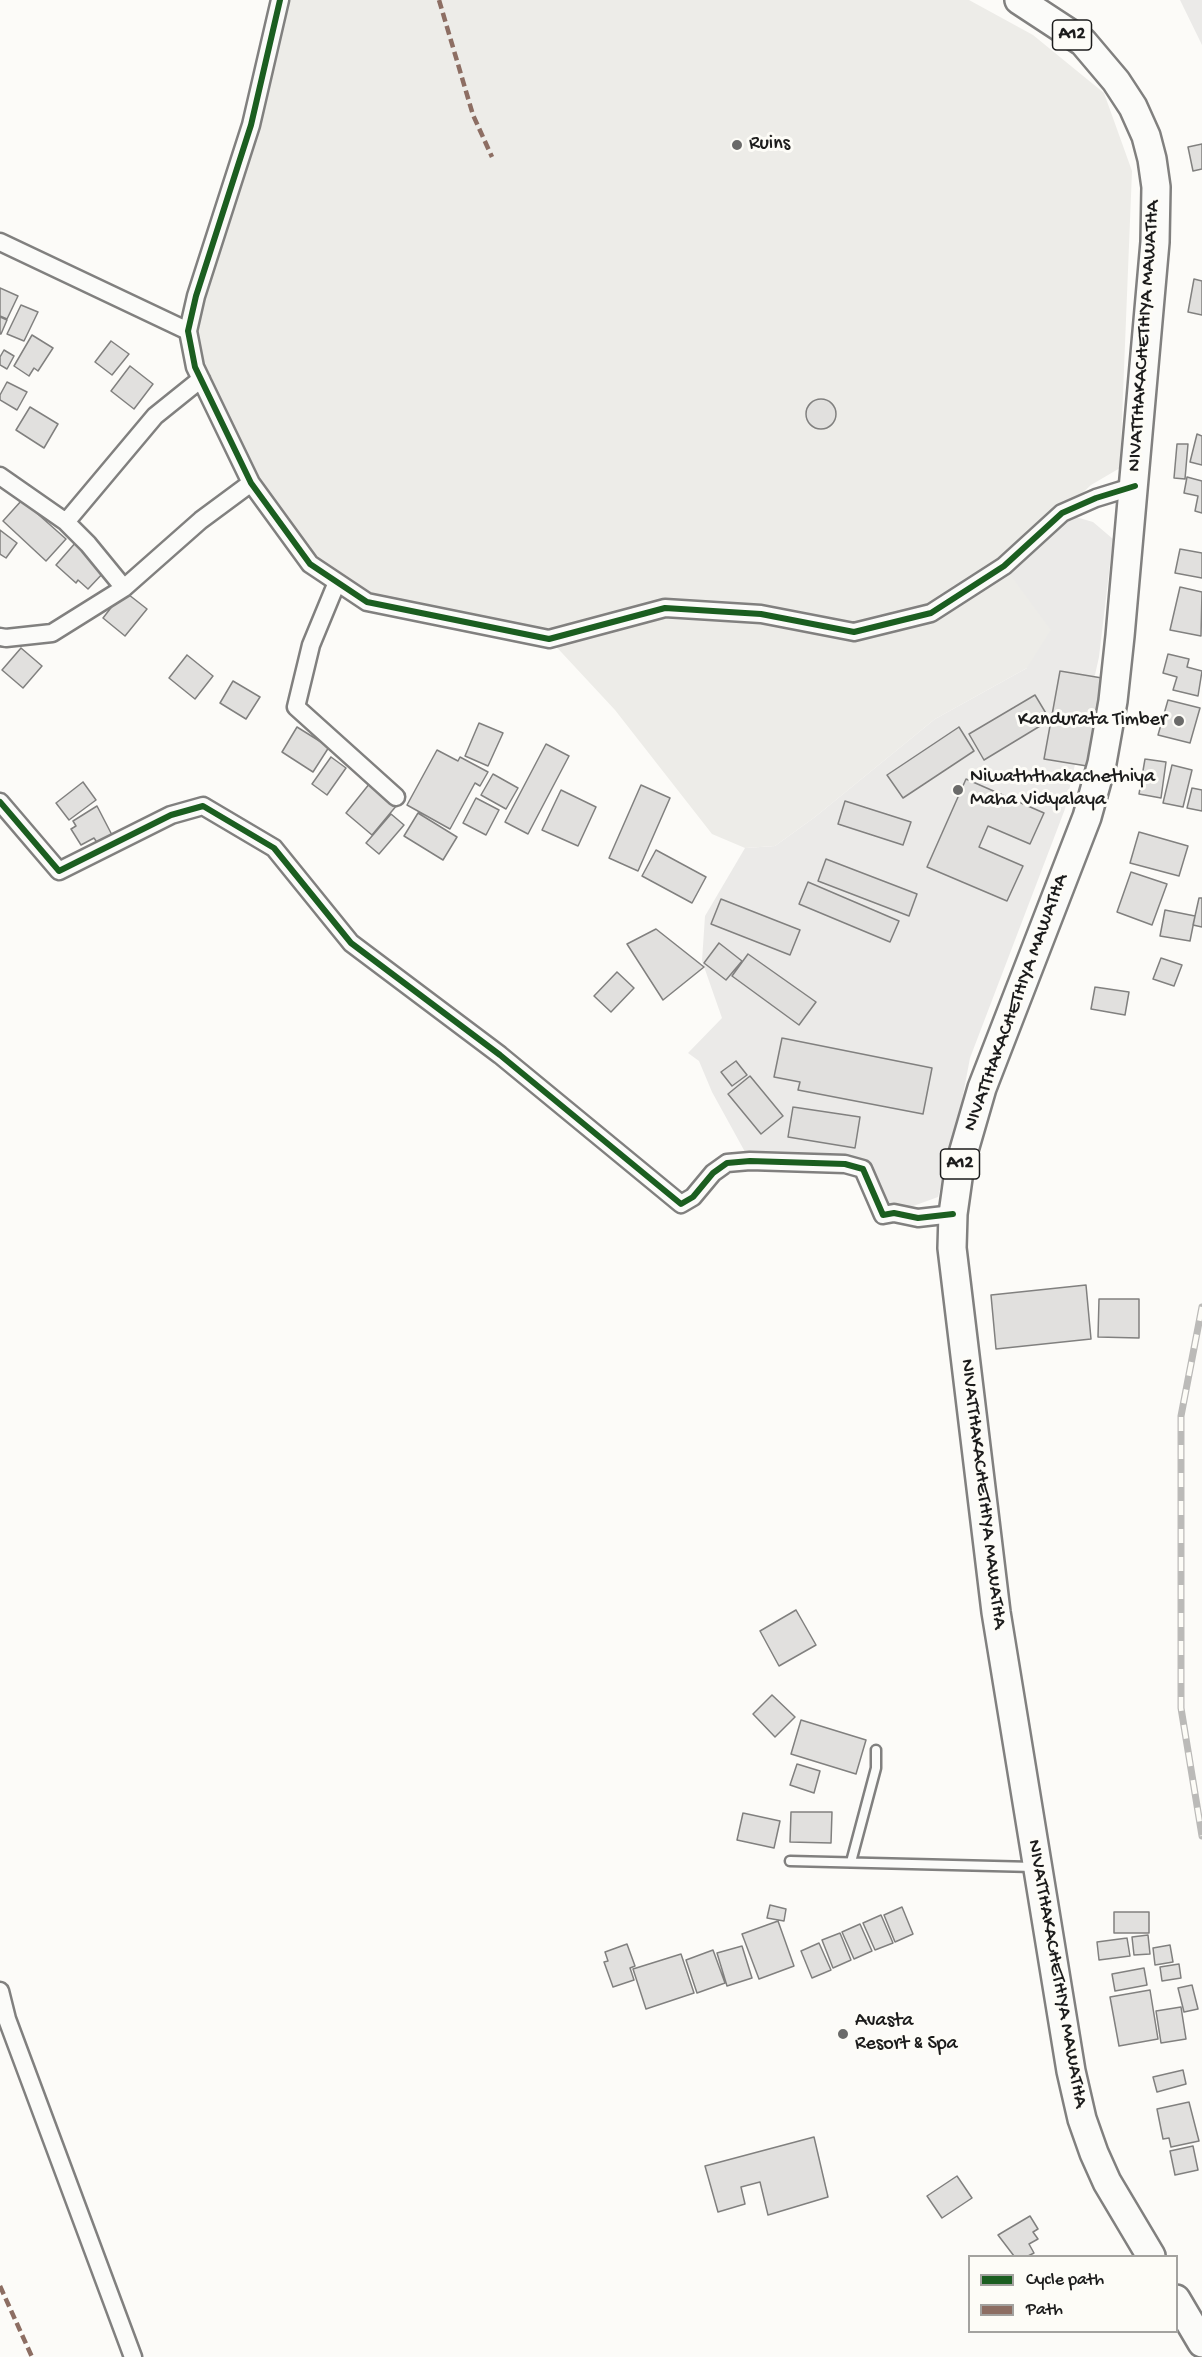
<!DOCTYPE html>
<style>
body{margin:0}
#map{position:relative;width:1202px;height:2357px;overflow:hidden;background:#fcfbf8;font-family:"Gochi Hand",sans-serif}
canvas{display:block}
.legend{position:absolute;left:968px;top:2255px;width:210px;height:78px;box-sizing:border-box;background:#fdfcf7;border:2px solid #a3a29f;margin:0;padding:8px 10px;list-style:none;font-size:18px;color:#1c1c1c}
.legend li{display:flex;align-items:center;gap:12px;height:30px}
.legend b{width:30px;border:2px solid #a3a29f}
</style>
<div id="map">
<canvas width="1202" height="2357"></canvas>
<ul class="legend">
<li><b style="height:8px;background:#1b5e20"></b>Cycle path</li>
<li><b style="height:8px;background:#8d6e63"></b>Path</li>
</ul>
</div>
<script>
const ctx = document.querySelector('canvas').getContext('2d');
ctx.lineJoin = 'round';
function fillPath(path, color) {
  ctx.fillStyle = color;
  ctx.fill(path, 'evenodd');
}
function toPath(rows) {
  const path = new Path2D();
  for (const r of rows) {
    if (r.length === 3) {
      path.moveTo(r[0] + r[2], r[1]);
      path.arc(r[0], r[1], r[2], 0, 2 * Math.PI);
      continue;
    }
    path.moveTo(r[0], r[1]);
    for (let i = 2; i < r.length; i += 2) path.lineTo(r[i], r[i + 1]);
  }
  return path;
}
function stroke(path, color, width, dash) {
  ctx.strokeStyle = color;
  ctx.lineWidth = width;
  ctx.lineCap = dash ? 'butt' : 'round';
  ctx.setLineDash(dash || []);
  ctx.stroke(path);
}
function label(font, color, halo, rows, align = 'center') {
  ctx.font = font + ' "Gochi Hand",sans-serif';
  ctx.lineWidth = 6;
  ctx.setLineDash([]);
  ctx.textBaseline = 'middle';
  ctx.strokeStyle = halo;
  ctx.fillStyle = color;
  for (const [text, x, y, turn = 0] of rows) {
    ctx.save();
    ctx.translate(x, y);
    ctx.rotate((+turn || 0) * Math.PI / 180);
    ctx.textAlign = isNaN(turn) ? turn : align;
    if (halo) ctx.strokeText(text, 0, 0);
    ctx.fillText(text, 0, 0);
    ctx.restore();
  }
}
const built = toPath([
 [1180,0,1202,0,1202,45],
 [1062,513,1093,522,1113,539,1099,657,1065,809,970,1058,959,1116,938,1197,894,1213,883,1215,863,1169,750,1161,712,1092,699,1061,688,1053,722,1018,702,961,705,916,745,848,775,846,815,817,935,719,1027,668,1004,566]
]);
const green = toPath([
 [280,0,969,0,1033,35,1104,93,1132,171,1120,468,1091,485,1004,566,1051,630,1027,668,935,719,815,817,775,846,745,848,712,834,615,710,549,639,367,602,310,564,251,483,195,367,196,296]
]);
const building = toPath([
 [1202,144,1202,169,1193,171,1188,147,1202,144],
 [1194,279,1202,281,1202,315,1188,312,1194,279],
 [0,288,18,296,7,319,0,316,0,288],
 [21,305,38,312,24,341,7,334,21,305],
 [0,317,7,320,1,334,0,334,0,317],
 [32,335,53,348,38,371,34,368,29,376,14,366,32,335],
 [111,341,129,354,112,375,95,362,111,341],
 [4,350,14,356,7,369,0,365,0,357,4,350],
 [130,366,153,384,134,409,111,391,130,366],
 [7,382,27,392,17,410,0,400,0,395,7,382],
 [821,414,15],
 [30,407,58,424,44,448,16,430,30,407],
 [1197,434,1202,436,1202,465,1190,462,1197,434],
 [1177,444,1188,444,1185,479,1174,478,1177,444],
 [1187,477,1202,481,1202,513,1195,511,1198,496,1184,493,1187,477],
 [22,500,66,539,46,561,3,521,22,500],
 [0,530,17,543,6,558,0,554,0,530],
 [77,541,105,571,88,589,78,580,76,583,56,565,77,541],
 [1180,549,1202,553,1202,578,1175,573,1180,549],
 [1180,587,1202,592,1201,636,1170,630,1180,587],
 [124,591,147,609,125,636,103,618,124,591],
 [21,648,42,666,23,688,2,670,21,648],
 [1168,654,1189,659,1187,667,1202,671,1198,696,1173,690,1177,677,1163,673,1168,654],
 [187,655,213,676,195,699,169,678,187,655],
 [1060,671,1102,678,1087,766,1044,759,1060,671],
 [233,681,260,697,246,719,220,703,233,681],
 [1035,695,1050,720,984,760,969,734,1035,695],
 [1168,700,1200,708,1190,743,1158,735,1168,700],
 [479,723,503,733,488,766,465,756,479,723],
 [297,727,329,747,313,772,282,752,297,727],
 [959,727,974,751,903,798,887,775,959,727],
 [546,744,569,756,528,834,505,822,546,744],
 [437,750,458,761,460,757,488,772,480,786,475,783,450,829,407,805,437,750],
 [331,757,346,768,327,795,312,784,331,757],
 [1145,759,1166,762,1161,798,1139,794,1145,759],
 [1172,765,1192,770,1183,807,1163,803,1172,765],
 [493,774,518,788,506,809,481,795,493,774],
 [966,779,1044,813,1030,844,988,826,979,847,1023,866,1007,901,927,867,966,779],
 [83,782,96,800,69,820,56,803,83,782],
 [370,783,397,805,372,835,346,813,370,783],
 [641,785,670,798,638,871,609,858,641,785],
 [1192,788,1202,790,1202,811,1187,808,1192,788],
 [561,790,596,807,578,846,542,830,561,790],
 [476,798,499,810,486,835,463,823,476,798],
 [845,801,911,822,903,845,838,824,845,801],
 [97,806,112,835,98,844,94,838,81,845,71,829,76,826,73,821,97,806],
 [418,813,457,837,443,860,404,836,418,813],
 [391,814,404,825,379,854,366,843,391,814],
 [1139,832,1188,846,1179,876,1130,863,1139,832],
 [656,850,706,877,692,903,642,876,656,850],
 [826,859,917,894,909,916,818,881,826,859],
 [1131,872,1167,884,1152,925,1117,912,1131,872],
 [808,882,899,921,890,942,799,904,808,882],
 [1199,898,1202,898,1202,927,1193,925,1199,898],
 [721,899,800,930,790,955,711,924,721,899],
 [1165,910,1195,916,1190,941,1160,936,1165,910],
 [656,929,704,967,663,1000,627,944,656,929],
 [719,943,742,961,726,980,704,963,719,943],
 [748,954,816,1002,799,1025,732,976,748,954],
 [1161,958,1182,965,1174,986,1153,979,1161,958],
 [617,972,634,988,611,1012,594,996,617,972],
 [1095,987,1129,992,1125,1015,1091,1009,1095,987],
 [782,1038,932,1068,923,1114,798,1090,800,1082,774,1077,782,1038],
 [736,1061,747,1075,732,1086,721,1072,736,1061],
 [750,1076,783,1116,761,1134,728,1094,750,1076],
 [793,1107,860,1117,855,1148,788,1137,793,1107],
 [1086,1285,1091,1339,996,1349,991,1295,1086,1285],
 [1099,1299,1139,1299,1139,1338,1098,1337,1099,1299],
 [796,1610,816,1645,779,1666,760,1631,796,1610],
 [772,1695,795,1717,775,1737,753,1714,772,1695],
 [801,1720,866,1740,856,1774,791,1754,801,1720],
 [797,1764,820,1771,814,1793,790,1785,797,1764],
 [791,1812,832,1812,831,1843,790,1842,791,1812],
 [743,1813,780,1821,774,1848,737,1840,743,1813],
 [770,1905,786,1909,784,1921,767,1918,770,1905],
 [902,1907,913,1934,895,1942,884,1915,902,1907],
 [1114,1912,1149,1912,1149,1933,1114,1933,1114,1912],
 [881,1915,893,1943,875,1950,863,1923,881,1915],
 [778,1921,794,1966,759,1979,742,1934,778,1921],
 [860,1924,872,1951,854,1959,842,1932,860,1924],
 [840,1933,851,1960,833,1968,822,1940,840,1933],
 [1148,1935,1150,1954,1134,1955,1132,1937,1148,1935],
 [1127,1938,1130,1956,1099,1960,1097,1942,1127,1938],
 [819,1943,831,1970,812,1978,801,1951,819,1943],
 [627,1944,635,1966,630,1968,634,1980,613,1987,604,1962,608,1961,605,1952,627,1944],
 [1170,1945,1173,1962,1155,1965,1153,1948,1170,1945],
 [742,1946,752,1978,727,1986,717,1953,742,1946],
 [713,1950,725,1983,697,1993,686,1960,713,1950],
 [681,1954,694,1993,646,2009,633,1969,681,1954],
 [1179,1964,1181,1978,1162,1981,1160,1967,1179,1964],
 [1144,1968,1147,1985,1115,1991,1112,1974,1144,1968],
 [1192,1985,1198,2009,1184,2012,1178,1988,1192,1985],
 [1150,1990,1158,2039,1119,2046,1110,1997,1150,1990],
 [1181,2007,1186,2039,1161,2043,1156,2011,1181,2007],
 [1183,2070,1186,2084,1157,2092,1153,2077,1183,2070],
 [1189,2102,1199,2141,1171,2147,1169,2138,1163,2139,1157,2109,1189,2102],
 [814,2137,828,2197,768,2215,760,2182,741,2187,745,2204,718,2212,705,2166,814,2137],
 [1193,2146,1198,2170,1175,2175,1170,2151,1193,2146],
 [957,2176,972,2198,942,2218,927,2196,957,2176],
 [1030,2216,1038,2229,1033,2232,1038,2239,1029,2244,1034,2253,1028,2256,1014,2256,998,2235,1030,2216]
]);
const service = toPath([
 [790,1861,1034,1867],
 [851,1862,876,1768,876,1750]
]);
const minor = toPath([
 [280,0,251,125,196,296,188,331,195,367,251,483,310,564,367,602,549,639,665,608,761,614,854,632,931,613,1004,566,1062,513,1096,498,1135,486],
 [0,242,188,331],
 [0,476,66,522,88,544,124,588],
 [66,522,155,416,201,379],
 [337,582,311,645,296,707,396,797],
 [0,637,6,638,52,633,124,588,201,520,251,483],
 [0,802,59,871,171,815,203,806,274,848,351,943,500,1055,681,1204,693,1197,713,1173,727,1163,750,1161,845,1164,863,1169,883,1215,894,1213,918,1218,953,1214],
 [0,1991,7,2019,133,2357]
]);
const trunk = toPath([
 [1019,0,1083,42,1116,81,1133,107,1146,136,1152,159,1156,187,1155,242,1120,636,1113,701,1102,763,1087,817,982,1088,960,1164,953,1214,952,1248,996,1612,1071,2071,1082,2119,1094,2153,1107,2182,1151,2256],
 [1176,2299,1202,2343]
]);
const rail = toPath([
 [1202,1307,1181,1416,1181,1708,1202,1836]
]);
const quiet = toPath([
 [439,0,473,115,492,157],
 [0,2286,32,2357]
]);
const cycleway = toPath([
 [280,0,251,125,196,296,188,331,195,367,251,483,310,564,367,602,549,639,665,608,761,614,854,632,931,613,1004,566,1062,513,1096,498,1135,486],
 [0,802,59,871,171,815,203,806,274,848,351,943,500,1055,681,1204,693,1197,713,1173,727,1163,750,1161,845,1164,863,1169,883,1215,894,1213,918,1218,953,1214]
]);
const markers = [
 [737,145,6,"#6a6a69"],
 [1179,721,6,"#6a6a69"],
 [958,790,6,"#6a6a69"],
 [843,2034,6,"#6a6a69"]
];
const shields = [
 [1072,35,39],
 [960,1164,39]
];
const shieldNames = [
 ["A12",1072,35],
 ["A12",960,1164]
];
const poiNames = [
 ["Ruins",749,145],
 ["Kandurata Timber",1167,721,"right"],
 ["Niwaththakachethiya",970,778],
 ["Maha Vidyalaya",970,801],
 ["Avasta",855,2022],
 ["Resort & Spa",855,2045]
];
const streetNames = [
 ["NIVATTHAKACHETHIYA MAWATHA",1145,336,-86],
 ["NIVATTHAKACHETHIYA MAWATHA",1017,1003,-70],
 ["NIVATTHAKACHETHIYA MAWATHA",982,1494,83],
 ["NIVATTHAKACHETHIYA MAWATHA",1056,1974,80]
];
fillPath(built, '#ebeae8');
fillPath(green, '#edece8');
fillPath(building, '#e1e0de');
stroke(building, '#81807f', 1.5);
stroke(service, '#81807f', 13);
stroke(minor, '#81807f', 21);
stroke(trunk, '#81807f', 32);
stroke(service, '#fbfbf9', 8);
stroke(minor, '#fbfbf9', 16);
stroke(trunk, '#fbfbf9', 27);
stroke(rail, '#bbbab8', 7);
stroke(rail, '#fdfcf7', 4.5, [14]);
stroke(quiet, '#8d6e63', 4.5, [9, 4.5]);
stroke(cycleway, '#1b5e20', 6);
for (const [x, y, r, color] of markers) {
  const dot = new Path2D();
  dot.arc(x, y, r, 0, 2 * Math.PI);
  ctx.fillStyle = color;
  ctx.fill(dot);
  stroke(dot, '#fdfcf7', 2);
}
for (const [x, y, w] of shields) {
  const box = new Path2D();
  box.roundRect(x - w / 2, y - 15, w, 30, 4.5);
  ctx.fillStyle = '#fdfcf7';
  ctx.fill(box);
  stroke(box, '#1c1c1c', 1.5);
}
label('bold 18px', '#1c1c1c', null, shieldNames);
label('20px', '#1c1c1c', '#fdfcf7', poiNames, 'left');
label('20px', '#1c1c1c', '#fdfcf7', streetNames);
</script>
